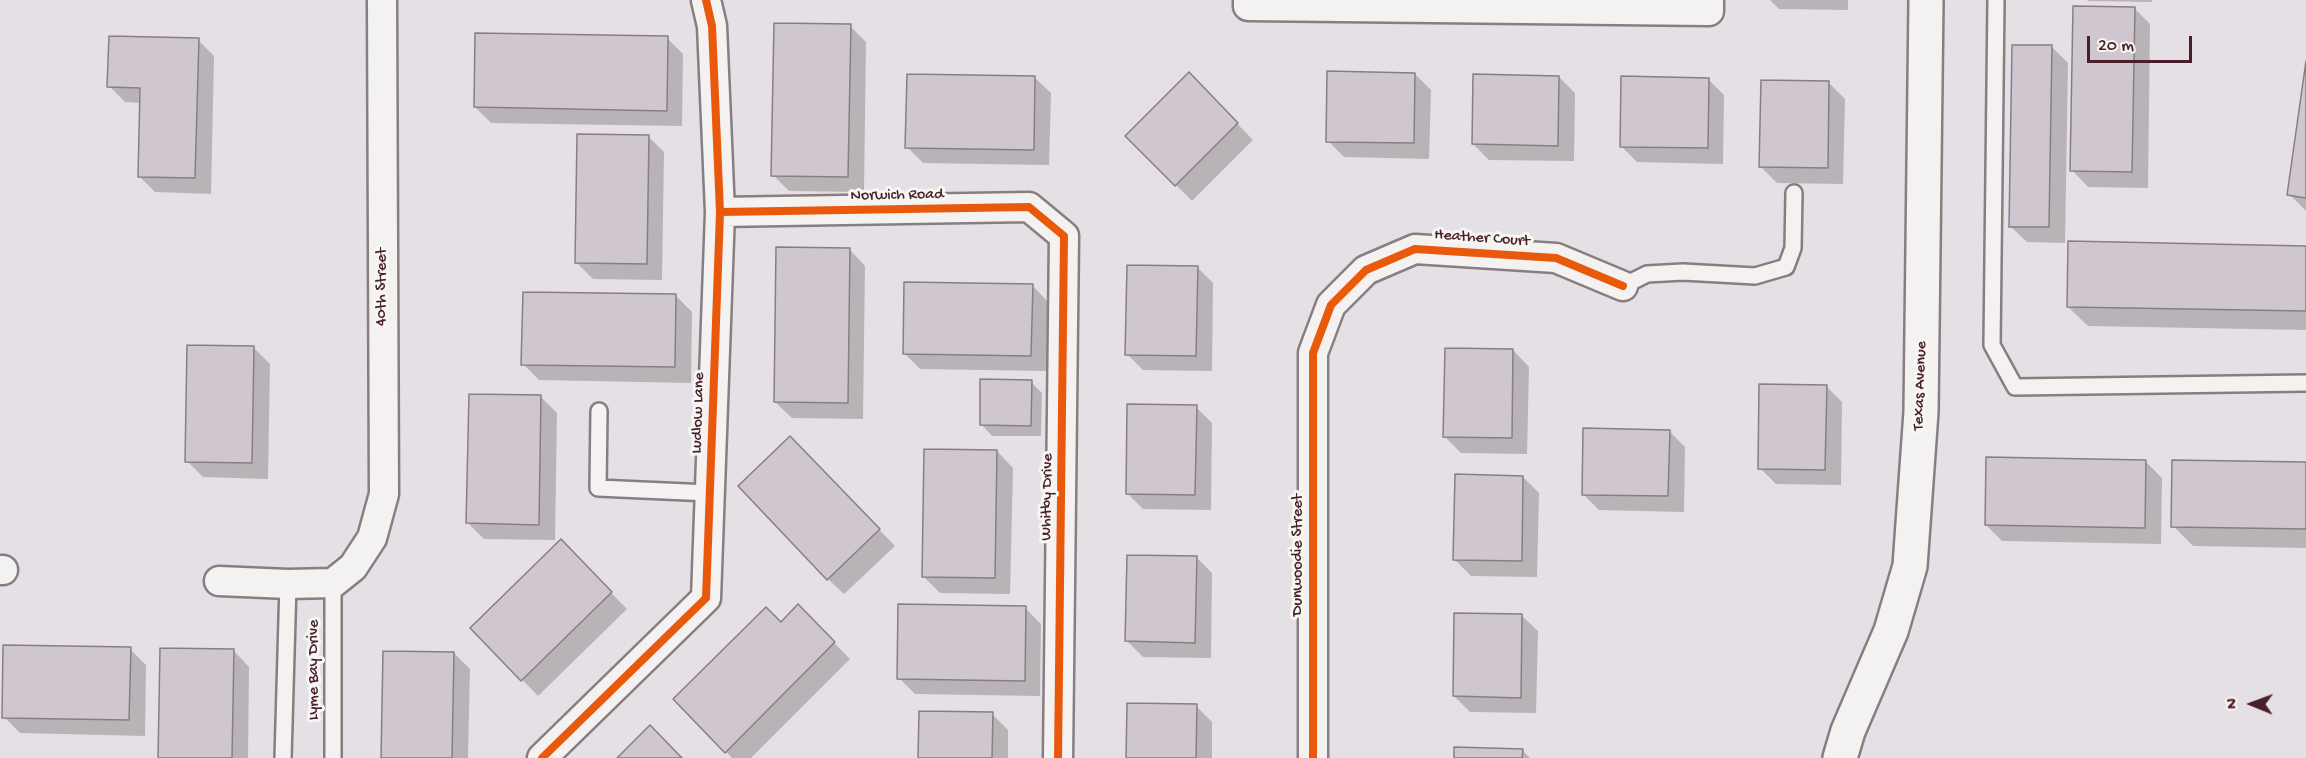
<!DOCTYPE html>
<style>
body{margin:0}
#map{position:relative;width:2306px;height:758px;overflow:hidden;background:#e5e0e5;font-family:"Gochi Hand",sans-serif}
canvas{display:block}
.north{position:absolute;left:2222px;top:674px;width:60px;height:60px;-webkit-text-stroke:4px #f6f6f2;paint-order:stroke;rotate:271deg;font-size:16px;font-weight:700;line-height:24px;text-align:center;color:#4a1f2b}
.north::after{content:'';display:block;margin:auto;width:21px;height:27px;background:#4a1f2b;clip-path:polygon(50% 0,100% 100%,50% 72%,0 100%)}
.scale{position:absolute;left:2087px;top:36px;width:105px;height:27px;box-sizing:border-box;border:3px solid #4a1f2b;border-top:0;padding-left:8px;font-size:18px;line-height:21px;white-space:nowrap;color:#4a1f2b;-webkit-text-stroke:4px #f6f6f2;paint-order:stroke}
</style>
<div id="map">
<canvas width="2306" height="758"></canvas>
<div class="north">N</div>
<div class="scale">20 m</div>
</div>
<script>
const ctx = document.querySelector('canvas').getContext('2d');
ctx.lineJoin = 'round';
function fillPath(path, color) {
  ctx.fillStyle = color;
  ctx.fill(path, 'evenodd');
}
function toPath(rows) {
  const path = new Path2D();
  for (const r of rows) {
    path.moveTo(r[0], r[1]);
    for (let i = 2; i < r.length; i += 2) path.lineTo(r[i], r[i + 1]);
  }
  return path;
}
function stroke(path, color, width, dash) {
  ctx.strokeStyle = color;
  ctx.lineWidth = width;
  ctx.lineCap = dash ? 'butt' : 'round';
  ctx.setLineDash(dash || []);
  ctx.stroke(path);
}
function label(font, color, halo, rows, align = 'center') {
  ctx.font = font + ' "Gochi Hand",sans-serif';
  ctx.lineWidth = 6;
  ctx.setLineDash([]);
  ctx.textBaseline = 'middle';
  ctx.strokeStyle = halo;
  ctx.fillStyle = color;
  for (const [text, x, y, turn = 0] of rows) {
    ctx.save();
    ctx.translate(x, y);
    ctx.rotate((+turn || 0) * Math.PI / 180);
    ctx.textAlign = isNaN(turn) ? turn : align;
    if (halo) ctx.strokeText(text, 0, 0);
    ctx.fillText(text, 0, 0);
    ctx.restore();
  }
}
const shadow = toPath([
 [1770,0,1848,0,1848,10,1779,9],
 [2087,0,2152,0,2152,2,2088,1],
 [2134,8,2150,24,2148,188,2088,187,2072,170],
 [850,26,866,42,864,192,789,191,773,175],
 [667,38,683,54,682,126,491,123,475,107],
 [198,40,214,56,211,194,155,192,139,176,141,103,125,102,109,86],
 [2052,47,2068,63,2065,243,2027,242,2010,226],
 [2306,72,2306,211,2289,194],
 [1189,74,1253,140,1192,201,1127,136],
 [1415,74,1431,90,1429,159,1344,157,1328,141],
 [1034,77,1051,93,1049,165,923,163,907,147],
 [1559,77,1575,93,1574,161,1489,160,1473,144],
 [1708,79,1724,95,1723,164,1637,162,1621,146],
 [1829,83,1845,99,1843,184,1777,183,1761,167],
 [648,136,664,152,662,280,593,279,577,263],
 [2306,247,2306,330,2088,326,2068,307],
 [849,249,865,266,863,419,792,418,775,402],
 [1197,267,1213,283,1212,371,1143,370,1127,354],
 [1032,285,1048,302,1047,371,920,369,904,353],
 [676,296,692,312,691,383,539,380,523,364],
 [253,347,270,364,268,479,203,477,187,461],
 [1513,350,1529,367,1527,454,1461,453,1445,437],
 [1031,382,1042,393,1041,436,992,436,981,424],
 [1826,386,1842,402,1841,485,1776,484,1760,468],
 [541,397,557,413,555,540,484,539,468,523],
 [1196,407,1212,423,1211,510,1143,509,1127,493],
 [1669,431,1685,447,1684,512,1599,510,1583,494],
 [997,451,1013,468,1010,594,940,593,924,577],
 [806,454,895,546,844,594,828,579],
 [2146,462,2162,478,2161,544,2002,541,1986,525],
 [2306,464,2306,548,2193,546,2173,526],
 [1523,477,1539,493,1537,577,1471,576,1455,560],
 [561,542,627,609,538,696,472,628],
 [1196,557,1212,573,1211,658,1143,657,1127,641],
 [798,606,850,659,751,758,732,758,675,699,781,624],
 [1025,608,1041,624,1040,696,915,694,899,678],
 [1521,615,1538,631,1536,713,1470,712,1454,696],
 [130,649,146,665,145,736,20,733,4,717],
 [233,650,249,667,248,758,159,758],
 [454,653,470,669,468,758,383,758],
 [1196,706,1212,722,1212,758,1128,758],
 [992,714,1008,730,1008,758,919,758],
 [1522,750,1530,758,1455,758]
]);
const building = toPath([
 [2073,6,2135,7,2132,172,2070,171,2073,6],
 [774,23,851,24,848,177,771,176,774,23],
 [475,33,668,36,667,111,474,107,475,33],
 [109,36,199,38,195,178,138,177,140,88,107,87,109,36],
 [2012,45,2052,45,2049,227,2009,227,2012,45],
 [2306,61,2306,198,2287,195,2306,61],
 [1327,71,1415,73,1414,143,1326,142,1327,71],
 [1189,72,1238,123,1175,186,1125,136,1189,72],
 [907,74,1035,76,1034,150,905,148,907,74],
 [1473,74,1559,76,1558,146,1472,144,1473,74],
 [1621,76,1709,78,1708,148,1620,147,1621,76],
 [1761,80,1829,81,1828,168,1759,167,1761,80],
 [577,134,649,135,647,264,575,263,577,134],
 [2068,241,2306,246,2306,311,2067,307,2068,241],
 [776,247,850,248,848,403,774,402,776,247],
 [1127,265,1198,266,1196,356,1125,355,1127,265],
 [904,282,1033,284,1031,356,903,354,904,282],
 [523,292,676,294,675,367,521,365,523,292],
 [187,345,254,346,252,463,185,462,187,345],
 [1445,348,1513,349,1512,438,1443,437,1445,348],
 [980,379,1032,380,1031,426,980,425,980,379],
 [1759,384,1827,385,1825,470,1758,469,1759,384],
 [469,394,541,395,539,525,466,523,469,394],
 [1127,404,1197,405,1195,495,1126,494,1127,404],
 [1583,428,1670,430,1668,496,1582,495,1583,428],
 [790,436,880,529,827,580,738,486,790,436],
 [924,449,997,450,995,578,922,577,924,449],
 [1986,457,2146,460,2145,528,1985,525,1986,457],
 [2172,460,2306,462,2306,529,2171,527,2172,460],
 [1455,474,1523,476,1522,561,1453,560,1455,474],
 [561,539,612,592,521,681,470,628,561,539],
 [1127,555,1197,556,1195,643,1125,641,1127,555],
 [798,604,835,642,725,753,673,699,766,607,781,622,798,604],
 [898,604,1026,606,1025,681,897,679,898,604],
 [1454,613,1522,614,1521,698,1453,696,1454,613],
 [3,645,131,647,129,720,2,718,3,645],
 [160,648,234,649,232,758,158,758,160,648],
 [383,651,454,652,452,758,381,758,383,651],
 [1127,703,1197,704,1196,758,1126,758,1127,703],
 [919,711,993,712,992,758,918,758,919,711],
 [650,725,682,758,617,758,650,725],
 [1454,747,1523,749,1522,758,1454,758,1454,747]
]);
const service = toPath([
 [1996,0,1992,345,2015,387,2306,383],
 [1623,286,1647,274,1683,272,1755,276,1786,267,1793,248,1794,193],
 [599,411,598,488,709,493],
 [283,758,288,584],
 [333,758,333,583]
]);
const minor = toPath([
 [1248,0,1248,6,1709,11,1709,0],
 [720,212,1029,207,1064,236,1058,758],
 [0,570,3,570],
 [219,581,288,584,333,583,353,567,372,538,384,494,382,0],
 [542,758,706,598,720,212,712,26,706,0],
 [1313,758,1313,353,1331,305,1366,270,1415,249,1556,258,1623,286]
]);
const tertiary = toPath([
 [1840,758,1848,731,1891,631,1910,566,1921,412,1926,0]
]);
const cycleway = toPath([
 [720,212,1029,207,1064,236,1058,758],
 [542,758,706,598,720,212,712,26,706,0],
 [1313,758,1313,353,1331,305,1366,270,1415,249,1556,258,1623,286]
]);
const streetNames = [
 ["Norwich Road",897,196,-1],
 ["Heather Court",1482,239,4],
 ["40th Street",383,287,-90],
 ["Texas Avenue",1921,386,-88],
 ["Ludlow Lane",699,413,-88],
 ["Whitby Drive",1048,497,-89],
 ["Dunwoodie Street",1299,555,-90],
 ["Lyme Bay Drive",315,670,-90]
];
fillPath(shadow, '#0003');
fillPath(building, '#cfc6d0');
stroke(building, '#887e82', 1.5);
stroke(service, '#887e82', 20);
stroke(minor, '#887e82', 33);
stroke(tertiary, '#887e82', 38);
stroke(service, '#f3f2f1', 15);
stroke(minor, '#f3f2f1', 28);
stroke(tertiary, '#f3f2f1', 33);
stroke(cycleway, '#e8590c', 8);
label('16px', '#4a1f2b', '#f6f6f2', streetNames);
</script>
